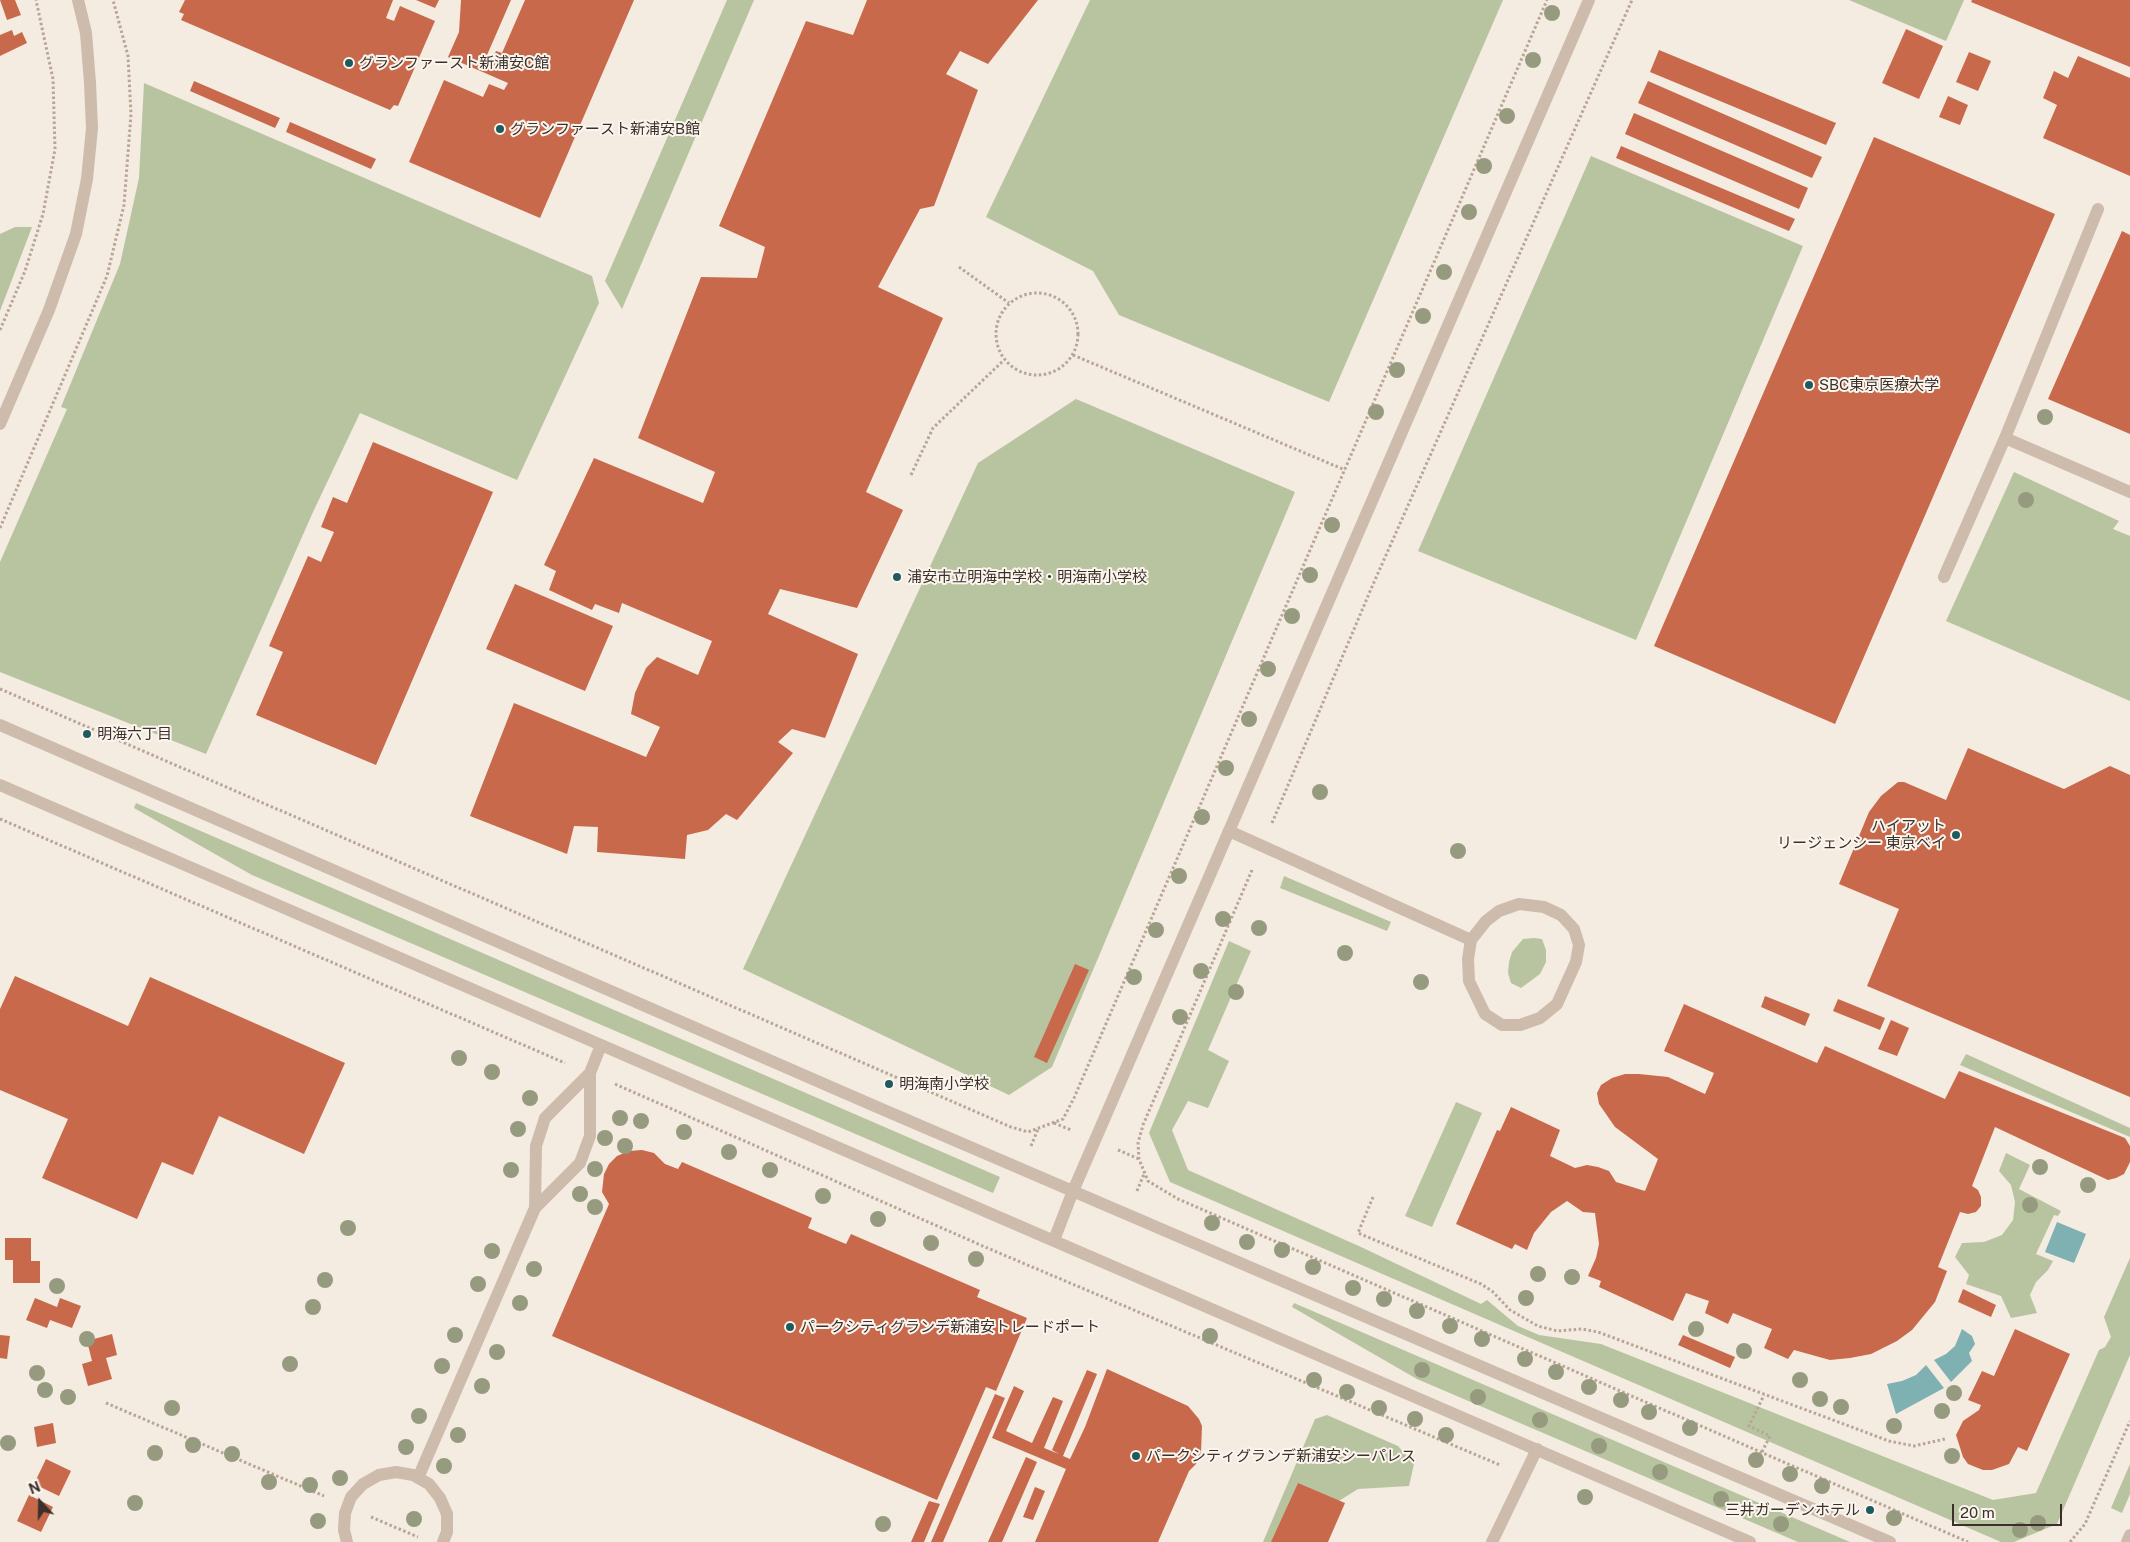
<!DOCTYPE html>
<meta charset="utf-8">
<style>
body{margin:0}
#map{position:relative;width:2130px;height:1542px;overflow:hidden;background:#f4ebe1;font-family:"Public Sans",sans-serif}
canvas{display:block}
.north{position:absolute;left:15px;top:1477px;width:50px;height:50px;-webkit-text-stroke:4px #fbf5ee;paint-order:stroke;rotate:339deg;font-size:14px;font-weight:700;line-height:20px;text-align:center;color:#3b302b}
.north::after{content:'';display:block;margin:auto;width:18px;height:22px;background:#3b302b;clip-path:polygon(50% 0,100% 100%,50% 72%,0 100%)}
.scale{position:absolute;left:1952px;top:1504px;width:110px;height:22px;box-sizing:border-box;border:2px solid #3b302b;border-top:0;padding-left:6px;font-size:15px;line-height:18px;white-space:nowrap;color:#3b302b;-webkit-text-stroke:4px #fbf5ee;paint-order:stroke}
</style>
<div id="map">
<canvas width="2130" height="1542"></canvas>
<div class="north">N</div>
<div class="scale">20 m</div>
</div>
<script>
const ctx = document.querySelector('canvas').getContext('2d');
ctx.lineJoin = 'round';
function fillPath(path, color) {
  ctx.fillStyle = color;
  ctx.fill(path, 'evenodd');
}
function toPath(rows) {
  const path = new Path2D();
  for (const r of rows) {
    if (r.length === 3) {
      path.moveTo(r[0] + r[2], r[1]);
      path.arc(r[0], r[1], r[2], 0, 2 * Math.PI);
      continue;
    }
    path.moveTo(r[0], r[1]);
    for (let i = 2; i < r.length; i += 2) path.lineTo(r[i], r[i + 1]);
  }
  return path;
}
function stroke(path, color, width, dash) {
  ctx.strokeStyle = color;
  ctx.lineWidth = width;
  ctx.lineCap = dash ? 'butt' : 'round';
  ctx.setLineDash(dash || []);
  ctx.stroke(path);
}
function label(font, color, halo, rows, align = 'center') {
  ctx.font = font + ' "Public Sans","Noto Sans JP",sans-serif';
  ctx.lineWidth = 4;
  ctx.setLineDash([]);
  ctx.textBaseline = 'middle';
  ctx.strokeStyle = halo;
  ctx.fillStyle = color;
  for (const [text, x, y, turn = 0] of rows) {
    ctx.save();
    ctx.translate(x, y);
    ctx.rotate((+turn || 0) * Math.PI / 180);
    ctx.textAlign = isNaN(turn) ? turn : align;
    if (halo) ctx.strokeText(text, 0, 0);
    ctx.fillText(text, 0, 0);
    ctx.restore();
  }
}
const green = toPath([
 [727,0,754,0,622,309,605,281],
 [1090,0,1503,0,1329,402,1119,315,1093,271,986,217],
 [1849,0,1964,0,1946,41],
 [144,83,592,276,599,303,517,480,360,413,313,512,206,754,0,672,0,562,67,409,61,407,120,264,139,178],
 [1591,156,1803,246,1636,640,1418,551],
 [15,227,32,227,0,311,0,234],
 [1076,399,1295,492,1052,1067,1009,1095,743,969,978,463],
 [2014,472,2119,521,2113,529,2130,536,2130,701,1946,621],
 [136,803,1000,1177,993,1193,252,875,134,808],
 [1284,876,1391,922,1387,931,1280,888],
 [1534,938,1542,939,1546,950,1546,962,1540,974,1521,988,1511,983,1508,973,1509,962,1512,952,1523,939],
 [1229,941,1251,951,1208,1050,1229,1061,1208,1108,1188,1101,1172,1130,1188,1170,1361,1247,1481,1304,1487,1300,1518,1326,1539,1335,1601,1344,1993,1500,2036,1493,2099,1350,2105,1347,2111,1337,2104,1317,2130,1258,2130,1355,2057,1524,2014,1542,2001,1542,1170,1182,1149,1133],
 [1966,1054,2130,1128,2130,1137,1960,1065],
 [1456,1102,1482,1113,1432,1227,1405,1216],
 [2006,1153,2030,1165,2019,1189,2061,1211,2058,1216,2054,1215,2036,1254,2053,1261,2048,1270,2036,1282,2030,1295,2037,1313,2011,1318,2001,1296,1966,1284,1969,1275,1955,1257,1962,1243,1984,1242,2002,1235,2013,1220,2015,1202,2011,1185,1999,1171],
 [1294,1303,1850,1542,1798,1542,1417,1379,1292,1307],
 [1327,1415,1398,1446,1414,1464,1409,1486,1358,1489,1334,1504,1311,1542,1263,1542,1315,1419],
 [2130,1464,2130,1494,2122,1513,2111,1508]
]);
const water = toPath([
 [2057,1222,2086,1234,2074,1263,2045,1252],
 [1962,1329,1972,1336,1975,1344,1969,1353,1972,1361,1951,1382,1934,1360,1946,1354,1955,1346],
 [1926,1365,1944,1388,1896,1414,1887,1384,1902,1381,1916,1375]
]);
const building = toPath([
 [0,0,15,0,21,15,7,20],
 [185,0,393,0,386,18,394,21,400,6,435,21,398,106,394,105,390,110,181,20,184,14,179,12],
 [416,0,439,0,435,8],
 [461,0,511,0,484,62,490,65,496,51,502,53,525,0,634,0,540,218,409,162,444,80,483,97,489,84,504,90,508,83,448,57,459,32],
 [867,0,1038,0,988,64,960,51,946,74,978,90,934,206,920,209,878,287,943,318,866,492,903,510,857,608,780,589,768,614,858,654,825,738,792,729,778,742,793,753,737,820,726,814,708,830,687,835,685,859,597,852,598,827,574,826,567,854,470,816,514,703,646,757,660,727,631,714,635,693,646,668,657,657,698,675,712,641,622,603,619,613,595,604,592,610,549,590,556,571,544,565,594,458,703,503,715,472,638,438,701,277,757,278,765,247,719,226,806,21,853,35],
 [1972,0,2130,0,2130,67,1971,2],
 [1906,29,1943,46,1919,99,1882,83],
 [12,30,14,36,22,32,27,43,0,56,0,35],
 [1659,50,1836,123,1826,145,1650,72],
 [1969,52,1991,61,1978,91,1956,82],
 [2078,56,2130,78,2130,176,2043,138,2057,105,2043,98,2054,71,2068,78],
 [194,81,280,118,275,128,190,91],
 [1648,81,1822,157,1812,178,1638,103],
 [1948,96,1968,105,1960,125,1939,117],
 [1634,113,1808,188,1799,209,1625,134],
 [290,122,376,159,371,169,286,132],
 [1874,137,2055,214,1835,724,1654,646],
 [1621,146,1795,219,1789,231,1616,158],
 [2122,231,2130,235,2130,434,2048,399],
 [373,442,493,492,376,765,256,715,283,652,269,646,308,556,321,562,334,532,321,527,333,497,347,503],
 [515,584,613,626,585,691,486,649],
 [1968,748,2064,789,2110,766,2130,775,2130,1097,1867,986,1899,909,1839,884,1869,812,1881,796,1898,782,1904,782,1946,800],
 [1075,964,1089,970,1047,1063,1034,1057],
 [15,976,128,1026,150,977,345,1063,304,1154,219,1116,193,1175,162,1162,137,1219,42,1178,68,1119,0,1090,0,1009],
 [1765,996,1810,1014,1805,1026,1761,1007],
 [1838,999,1885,1018,1880,1030,1833,1011],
 [1684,1004,1817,1063,1825,1046,1945,1099,1959,1071,2125,1138,2130,1146,2130,1162,2124,1174,2116,1178,2108,1180,1995,1127,1972,1186,1978,1190,1981,1197,1981,1206,1976,1212,1968,1214,1960,1212,1938,1267,1947,1271,1935,1302,1912,1330,1897,1341,1871,1354,1850,1358,1830,1360,1794,1350,1788,1359,1764,1348,1772,1329,1733,1313,1728,1324,1705,1313,1709,1301,1686,1293,1673,1321,1599,1287,1601,1281,1588,1276,1596,1258,1599,1244,1595,1213,1583,1212,1567,1201,1551,1212,1534,1233,1527,1250,1515,1244,1512,1249,1456,1224,1497,1130,1500,1131,1511,1107,1560,1130,1550,1156,1575,1168,1587,1165,1598,1167,1609,1171,1616,1182,1645,1191,1658,1159,1615,1127,1599,1104,1597,1093,1601,1085,1612,1078,1625,1074,1639,1074,1668,1077,1705,1094,1714,1073,1664,1051],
 [1891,1020,1909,1028,1897,1056,1878,1049],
 [642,1150,654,1153,665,1164,678,1169,682,1162,812,1218,808,1228,846,1244,851,1234,980,1290,977,1297,1027,1318,996,1391,986,1387,937,1500,552,1336,609,1204,602,1192,604,1174,609,1164,617,1156,629,1151],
 [5,1238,31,1238,31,1261,40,1261,40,1283,13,1283,13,1260,5,1260],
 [1963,1289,1996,1305,1991,1317,1958,1302],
 [35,1298,57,1307,60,1298,81,1306,72,1328,50,1320,47,1328,26,1320],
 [2015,1329,2070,1354,2027,1451,2018,1447,2009,1464,1992,1470,1983,1470,1968,1464,1963,1457,1956,1435,1963,1421,1979,1410,1981,1405,1968,1400,1982,1371,1994,1376],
 [112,1334,117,1355,106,1358,112,1379,88,1386,82,1364,92,1361,87,1341],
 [0,1335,10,1336,7,1359,0,1358],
 [1683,1335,1735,1357,1730,1368,1678,1345],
 [1107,1369,1188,1406,1199,1419,1202,1426,1201,1452,1196,1464,1189,1471,1158,1542,1035,1542,1066,1469,992,1438,1014,1386,1024,1391,1006,1431,1032,1443,1053,1397,1063,1401,1044,1448,1059,1454,1052,1450,1087,1370,1097,1374,1063,1456,1070,1459,1085,1427],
 [995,1394,1005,1398,943,1542,931,1542],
 [53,1423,56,1443,37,1447,34,1427],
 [1026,1457,1037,1462,1002,1542,988,1542],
 [46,1459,71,1471,59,1496,34,1484],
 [1298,1483,1345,1503,1328,1542,1271,1542],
 [1035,1487,1045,1491,1033,1520,1023,1517],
 [29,1495,53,1507,41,1532,17,1521],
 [929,1501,940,1504,924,1542,911,1542]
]);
const path = toPath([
 [959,267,1009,303],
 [1037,334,41],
 [0,330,25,271,43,214,55,149,53,79,36,0],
 [1073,355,1345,470],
 [911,475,933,428,1004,360],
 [0,528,107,276,124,205,131,114,128,56,113,0],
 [0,689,1011,1127,1028,1132,1063,1119,1074,1098,1547,0],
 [0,819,565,1063],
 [1272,823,1371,589,1632,0],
 [1252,870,1143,1125,1138,1143,1139,1159,1148,1181,1178,1199,1968,1542],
 [615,1084,985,1247,1500,1465],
 [1054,1123,1071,1130],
 [1031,1146,1038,1129],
 [1118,1150,1139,1159],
 [1137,1191,1144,1174],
 [1373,1197,1358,1233,1481,1284,1492,1291,1510,1310,1538,1326,1557,1331,1582,1329,1598,1332,1889,1441,1914,1446,1945,1439],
 [106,1403,324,1496],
 [1762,1452,1770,1436,1749,1426,1764,1395],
 [371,1517,418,1537],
 [2070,1542,2085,1524,2130,1421]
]);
const service = toPath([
 [2005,438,2130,492],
 [1944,577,2005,438,2098,209],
 [1229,831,1471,940,1486,921,1499,911,1519,904,1544,907,1561,915,1574,929,1579,945,1576,962,1557,1004,1540,1018,1520,1025,1502,1025,1485,1014,1469,981,1468,959,1471,940],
 [590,1073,545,1118,536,1146,535,1208,580,1163,590,1136,590,1073,601,1045],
 [418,1478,535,1208],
 [347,1542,344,1530,345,1513,351,1497,363,1484,379,1475,396,1472,413,1475,429,1484,440,1498,447,1514,447,1532,443,1542],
 [1492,1542,1537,1449]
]);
const tertiary = toPath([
 [0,424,49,310,76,234,87,179,92,128,90,83,86,33,78,0],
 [0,725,870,1104,1890,1542],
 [0,785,1750,1542],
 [1054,1240,1073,1191,1589,0],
 [2127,1542,2130,1535]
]);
const trees = [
 [1552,13],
 [1533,60],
 [1507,116],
 [1484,166],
 [1469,212],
 [1444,272],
 [1423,316],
 [1397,370],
 [1376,412],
 [2045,417],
 [2026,500],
 [1332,525],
 [1310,575],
 [1292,616],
 [1268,669],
 [1249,719],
 [1226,768],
 [1320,792],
 [1202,817],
 [1458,851],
 [1179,876],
 [1223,919],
 [1259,928],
 [1156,930],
 [1345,953],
 [1201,971],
 [1134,977],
 [1421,982],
 [1236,992],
 [1180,1017],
 [459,1058],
 [492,1072],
 [530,1098],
 [620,1118],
 [641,1121],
 [518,1129],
 [684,1132],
 [605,1138],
 [625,1146],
 [729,1152],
 [2040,1167],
 [595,1169],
 [511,1170],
 [770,1170],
 [2088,1185],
 [580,1194],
 [823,1196],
 [2030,1205],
 [595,1207],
 [878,1219],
 [1212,1223],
 [348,1228],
 [1247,1242],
 [931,1243],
 [1282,1250],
 [492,1251],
 [976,1259],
 [1313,1267],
 [534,1269],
 [1538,1274],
 [1572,1277],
 [325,1280],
 [478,1284],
 [57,1286],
 [1353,1288],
 [1526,1298],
 [1384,1299],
 [520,1303],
 [313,1307],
 [1417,1311],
 [1450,1326],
 [1696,1329],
 [455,1335],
 [1210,1336],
 [87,1339],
 [1482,1339],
 [1744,1351],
 [497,1352],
 [1525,1359],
 [290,1364],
 [442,1366],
 [1422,1370],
 [1556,1372],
 [37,1373],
 [1314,1380],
 [1800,1380],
 [482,1386],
 [1589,1387],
 [45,1390],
 [1347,1392],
 [1954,1393],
 [68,1397],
 [1478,1397],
 [1820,1399],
 [1621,1400],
 [1841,1407],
 [172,1408],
 [1379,1408],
 [1942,1411],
 [1649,1412],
 [419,1416],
 [1415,1419],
 [1540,1420],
 [1894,1426],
 [1690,1428],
 [458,1435],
 [1446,1435],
 [8,1443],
 [193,1445],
 [1599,1446],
 [406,1447],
 [155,1453],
 [232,1454],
 [1952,1456],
 [1756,1460],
 [444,1466],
 [1660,1472],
 [1790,1474],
 [340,1478],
 [269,1482],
 [310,1485],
 [1822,1486],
 [1585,1497],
 [1721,1499],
 [135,1503],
 [1894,1518],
 [414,1519],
 [318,1521],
 [2038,1523],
 [883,1524],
 [1781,1524],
 [2020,1530]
];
const markers = [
 [349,63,5,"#1f5a5e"],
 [500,129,5,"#1f5a5e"],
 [1809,385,5,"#1f5a5e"],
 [897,577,5,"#1f5a5e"],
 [87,734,5,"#1f5a5e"],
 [1956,835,5,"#1f5a5e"],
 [889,1084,5,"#1f5a5e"],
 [790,1327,5,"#1f5a5e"],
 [1136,1456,5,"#1f5a5e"],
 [1870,1510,5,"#1f5a5e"]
];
const poiNames = [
 ["グランファースト新浦安C館",359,63],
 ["グランファースト新浦安B館",510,129],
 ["SBC東京医療大学",1819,385],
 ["浦安市立明海中学校・明海南小学校",907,577],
 ["明海六丁目",97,734],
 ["ハイアット",1946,826,"right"],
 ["リージェンシー 東京ベイ",1946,843,"right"],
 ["明海南小学校",899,1084],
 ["パークシティグランデ新浦安トレードポート",800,1327],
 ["パークシティグランデ新浦安シーパレス",1146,1456],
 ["三井ガーデンホテル",1860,1510,"right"]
];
fillPath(green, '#b8c4a0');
fillPath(water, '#7fb0b2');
fillPath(building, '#c8694b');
stroke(path, '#b9a596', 3, [2.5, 2.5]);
stroke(service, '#cdbbac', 12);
stroke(tertiary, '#cdbbac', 12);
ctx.fillStyle = '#969b7f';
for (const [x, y] of trees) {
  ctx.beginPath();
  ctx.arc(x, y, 8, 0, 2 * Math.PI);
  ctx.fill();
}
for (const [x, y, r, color] of markers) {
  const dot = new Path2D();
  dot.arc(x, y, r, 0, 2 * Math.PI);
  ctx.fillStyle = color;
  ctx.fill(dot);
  stroke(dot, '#fbf5ee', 2);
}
label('15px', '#3b302b', '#fbf5ee', poiNames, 'left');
</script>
